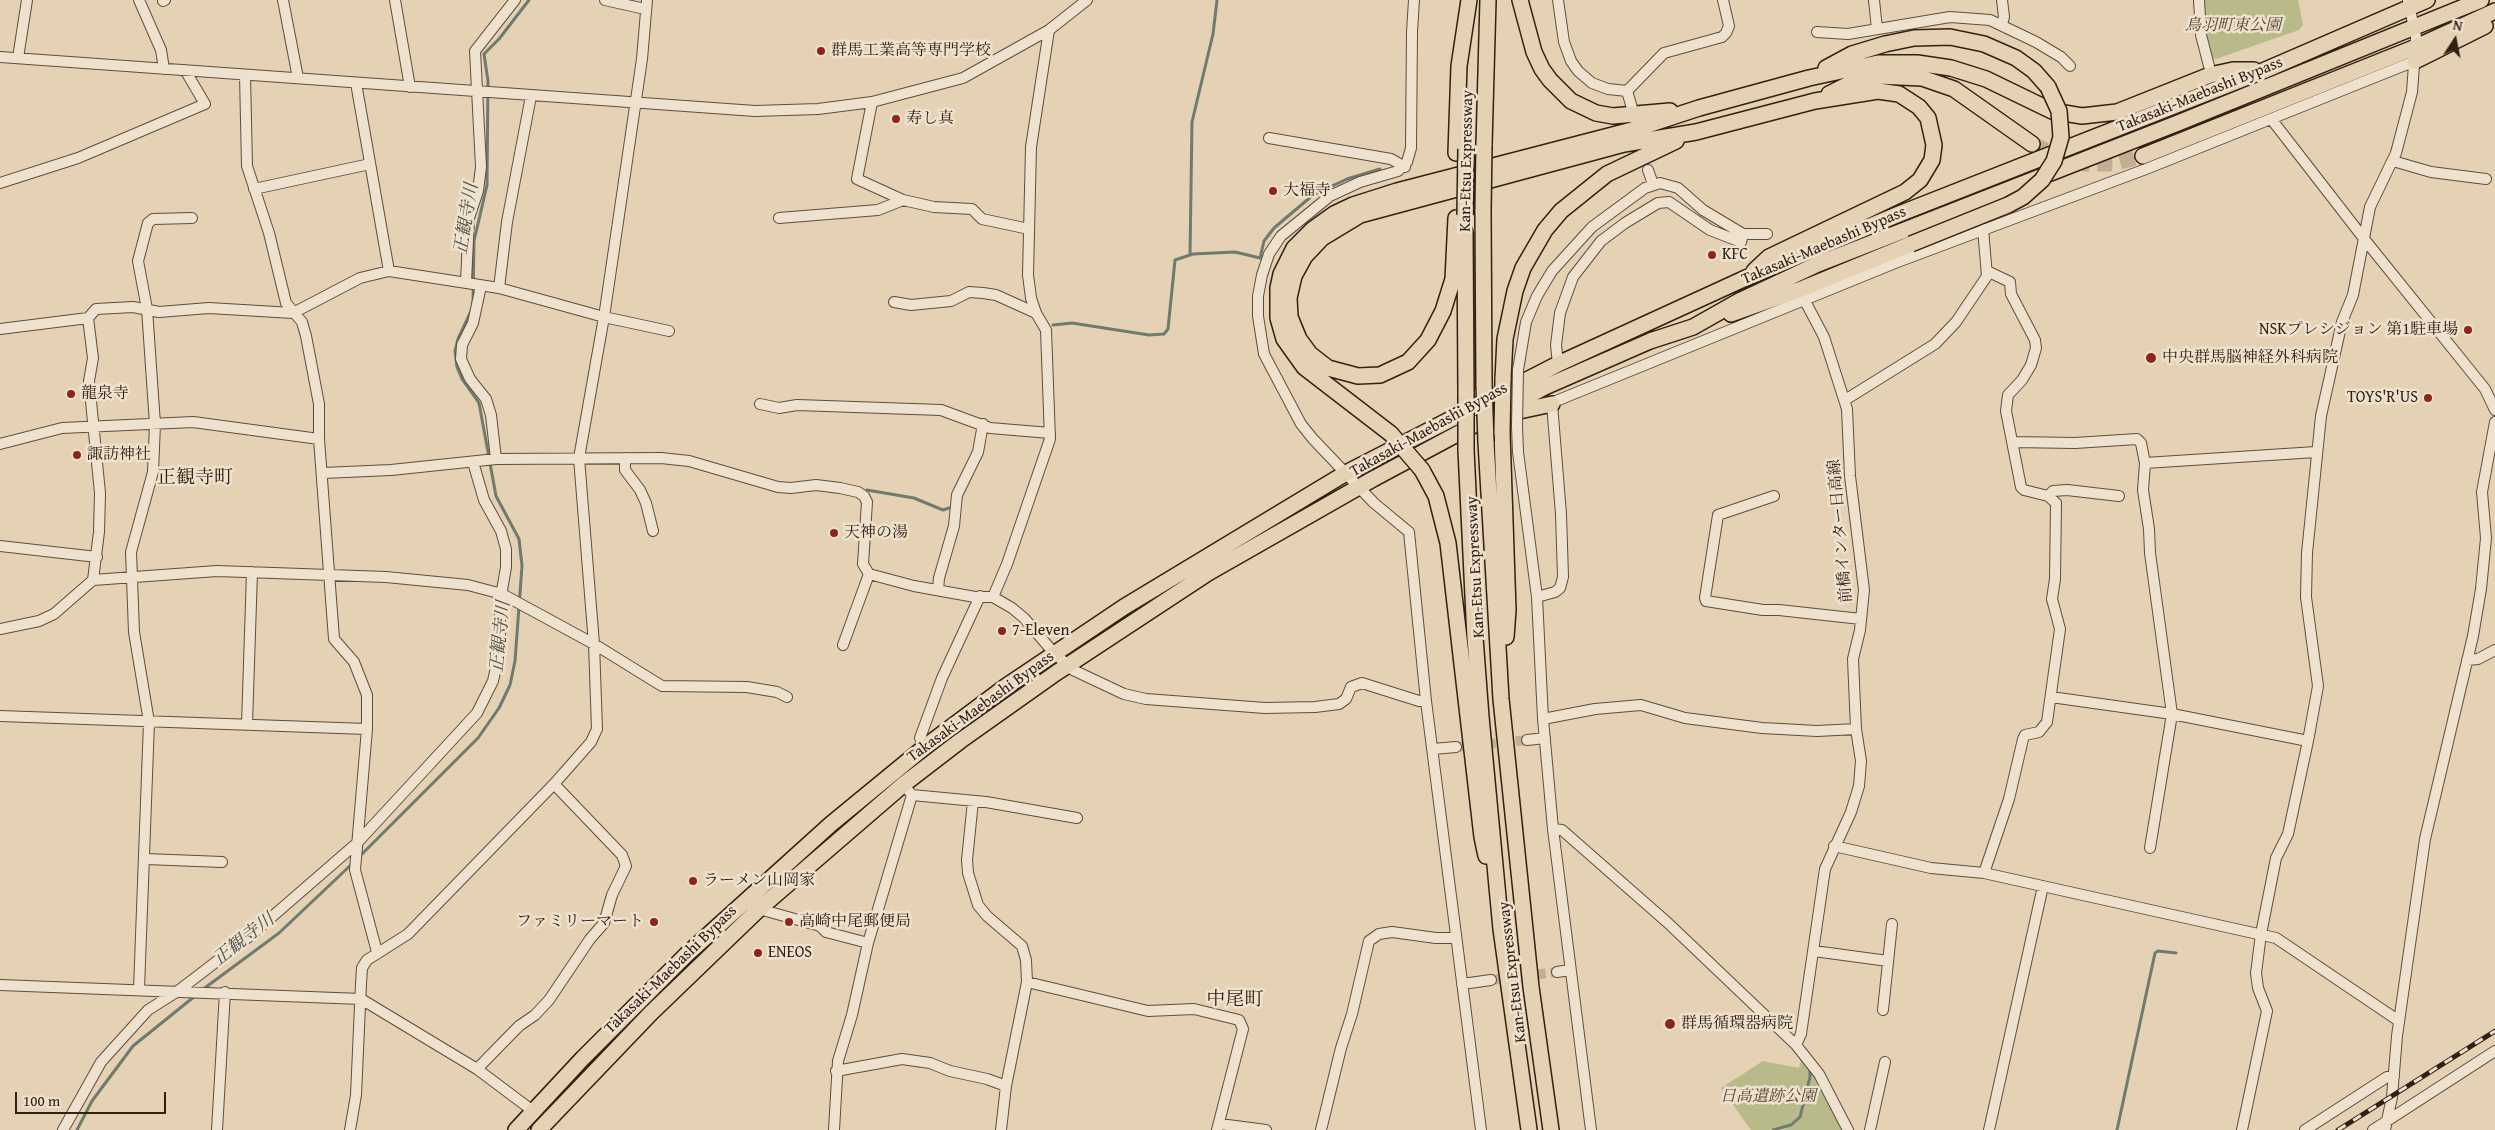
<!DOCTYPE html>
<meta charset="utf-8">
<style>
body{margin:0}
#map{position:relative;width:2495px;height:1130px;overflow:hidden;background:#e5d2b5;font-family:"Gentium Book Plus",serif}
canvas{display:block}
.north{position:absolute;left:2430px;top:15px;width:50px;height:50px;-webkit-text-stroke:4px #eee2cf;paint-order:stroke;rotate:11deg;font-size:14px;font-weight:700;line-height:20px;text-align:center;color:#332014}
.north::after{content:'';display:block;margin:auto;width:18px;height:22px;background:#332014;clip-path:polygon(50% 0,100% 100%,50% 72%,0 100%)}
.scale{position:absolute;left:15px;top:1092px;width:151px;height:22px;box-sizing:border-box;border:2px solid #332014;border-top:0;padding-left:6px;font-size:15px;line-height:18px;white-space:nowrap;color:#332014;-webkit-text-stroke:4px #eee2cf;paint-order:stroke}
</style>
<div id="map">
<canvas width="2495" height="1130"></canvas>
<div class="north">N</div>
<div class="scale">100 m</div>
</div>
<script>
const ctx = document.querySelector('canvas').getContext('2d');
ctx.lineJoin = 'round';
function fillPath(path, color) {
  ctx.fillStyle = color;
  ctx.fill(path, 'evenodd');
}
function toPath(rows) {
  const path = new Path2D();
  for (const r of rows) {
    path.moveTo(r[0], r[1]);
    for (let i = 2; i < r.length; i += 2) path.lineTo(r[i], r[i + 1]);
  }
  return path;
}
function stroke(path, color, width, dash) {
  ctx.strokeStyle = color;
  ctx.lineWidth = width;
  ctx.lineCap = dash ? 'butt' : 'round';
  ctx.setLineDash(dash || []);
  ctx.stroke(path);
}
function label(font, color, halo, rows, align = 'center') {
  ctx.font = font + ' "Gentium Book Plus","Noto Serif JP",serif';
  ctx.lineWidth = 5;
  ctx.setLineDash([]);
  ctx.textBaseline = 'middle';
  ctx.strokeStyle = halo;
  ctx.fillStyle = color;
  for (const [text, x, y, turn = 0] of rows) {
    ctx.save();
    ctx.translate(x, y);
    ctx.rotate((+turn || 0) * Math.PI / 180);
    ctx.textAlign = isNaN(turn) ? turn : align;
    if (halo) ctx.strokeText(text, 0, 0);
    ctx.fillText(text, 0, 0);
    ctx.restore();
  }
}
const green = toPath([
 [2204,0,2298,0,2303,25,2299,30,2216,59,2210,57,2206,42],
 [1801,1060,1814,1072,1844,1130,1782,1130,1788,1128,1787,1125,1768,1130,1751,1130,1721,1088,1763,1061,1799,1068]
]);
const stream = toPath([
 [1190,255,1192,122,1213,34,1217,0],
 [473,303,474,241,487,185,488,81,484,54,499,39,529,0],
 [1053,325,1072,323,1149,335,1164,334,1168,329,1175,260,1193,254,1235,252,1260,258,1264,241,1274,228,1313,195,1347,179,1380,169],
 [867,490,914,498,943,510,949,508],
 [360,856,478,738,499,708,510,685,515,661,522,566,519,539,496,496,479,403,462,379,457,367,455,351,458,339,472,309],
 [202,990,279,933,353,863],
 [77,1130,92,1101,133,1046,195,996],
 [1773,1130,1791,1125,1800,1117,1810,1077,1810,1068],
 [2117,1130,2155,953,2158,951,2176,953]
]);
const minorTunnel = toPath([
 [1456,747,1527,740],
 [1491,980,1557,972]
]);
const highwayTunnel = toPath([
 [2032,144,2065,158,2085,164,2113,164,2143,156]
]);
const minor = toPath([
 [139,0,161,50,164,69],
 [283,0,298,78],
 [395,0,410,87],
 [605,0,645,9],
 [1414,0,1412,32,1411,148,1407,162,1398,171,1360,182,1330,196,1281,236,1269,254,1262,275,1258,296,1258,316,1264,354,1301,424,1313,439,1374,503,1409,532,1426,701,1481,1130],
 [1558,0,1564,42,1571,61,1578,71,1592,83,1608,89,1627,91,1664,53,1722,37,1726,33,1729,26,1723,0],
 [1874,0,1877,29],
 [2002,0,2004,17,2002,24],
 [2199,0,2201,35,2209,66],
 [163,1,165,0],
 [1817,32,1848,34,1950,17,1990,20,2036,42,2061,57,2070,66],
 [0,57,755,111,818,109,872,102,963,78,1049,30,1087,0],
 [18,58,27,0],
 [245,75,247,166,269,233,286,303,302,322,306,336,319,404,319,439,334,639,354,662,367,695,367,729,355,870,377,952],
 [356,83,389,271],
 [1627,91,1632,108],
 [872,102,857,179,903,200,934,207,972,209,982,219,1029,229],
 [2272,120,2365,240,2485,389,2495,410],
 [1269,138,1391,159,1405,167],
 [2393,161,2431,172,2486,179],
 [1648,170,1653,184],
 [0,183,78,158,205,104,185,70],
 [254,189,370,164],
 [779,218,878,210,903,200],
 [466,282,469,218,478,191,481,167,475,51,515,0],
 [481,286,473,323,462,345,461,359,470,379,486,399,491,415,496,459],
 [499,288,507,222,531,96],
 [894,302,911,305,951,301,969,292,983,293,996,295,1036,313],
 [0,329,88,318,96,309,133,307,159,312,209,308,293,313,360,278,389,271,499,288,604,317,669,331],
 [1558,364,1556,345,1560,313,1573,277,1601,241,1625,223,1658,203,1669,202,1710,230,1741,242,1743,234],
 [1518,370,1526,322,1537,296,1552,271,1592,227,1645,188,1660,183,1678,188,1703,210,1743,234,1767,234],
 [1845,400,1935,344,1956,322,1987,276,1983,229],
 [760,404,779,408,797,405,941,410,990,428,1050,433],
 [1517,426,1518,452,1537,597,1543,719,1553,829,1591,1130],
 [2013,442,2075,443,2137,439,2141,443,2145,463,2143,490,2149,529,2150,553,2172,714,2150,848],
 [0,444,62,428,193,422,319,439],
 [625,458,625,470,640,490,646,503,653,531],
 [2145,463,2316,452],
 [323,473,391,470,496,459,661,458,689,461,778,487,791,488,816,485,840,488,858,492,864,496,867,502,863,564,869,574,914,586,975,597,993,597,1012,608,1024,618,1054,653,1073,670,1124,694,1146,699,1265,708,1315,707,1339,704,1346,699,1351,687,1362,683,1419,701,1426,701],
 [1774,496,1718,515,1705,598,1706,601,1763,610,1779,610,1861,619],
 [2048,496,2053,491,2067,490,2119,496],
 [0,546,97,557],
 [93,580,217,571,386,577,468,585,502,594,594,644,662,686,747,687,777,692,787,697],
 [938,590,939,578,954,526,957,495,978,452,983,424],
 [993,597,1007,564,1050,439,1046,330,1036,313,1031,298,1028,275,1031,147,1049,30],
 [1537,597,1555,592,1560,588,1563,577,1561,514,1552,404,1556,401,1895,263,2146,169,2415,61],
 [0,629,39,621,54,614,93,580,99,532,100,493,89,381,93,358,88,318],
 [843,645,869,574],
 [2467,660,2478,659,2495,650],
 [2051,697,2172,714,2308,741],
 [0,716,367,729],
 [1543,719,1595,709,1641,705,1685,718,1762,728,1817,731,1856,729],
 [247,724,252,572],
 [1527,740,1545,738],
 [926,746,920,738,942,678,980,596],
 [1433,749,1456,747],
 [908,790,912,795,986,802,1077,818],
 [973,801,967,860,968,873,978,905,987,916,1022,946,1026,960,1027,982,1006,1086,1001,1130],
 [1553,829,1562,830,1668,923,1796,1045,1819,1074,1848,1130],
 [1834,846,1931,868,1984,873,2276,938,2399,1021],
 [145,859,222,862],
 [1984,873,2009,799,2023,739,2025,735,2039,732,2047,722,2060,629,2052,599,2055,579,2056,503,2048,496,2024,490,2021,487,2006,411,2008,395,2022,380,2031,365,2036,348,2035,340,2011,294,2010,282,1987,271],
 [759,909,820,926,826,932,868,943],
 [1814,951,1888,961],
 [1557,972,1570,970],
 [1027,982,1148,1011,1194,1009,1239,1020,1243,1029,1217,1130],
 [1462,984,1491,980],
 [0,985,361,999,477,1069,533,1111],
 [139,989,149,722,134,632,131,552,153,472,155,424,147,309,138,261,148,223,153,219,192,218],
 [1883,1010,1892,924],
 [1796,1045,1801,1034,1825,869,1851,812,1859,786,1861,761,1856,729,1853,659,1860,630,1864,590,1850,476,1847,409,1824,337,1805,301],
 [477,1069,519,1026,535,1015,549,1000,590,939,604,923,612,895,626,866,622,855,554,784],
 [836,1071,902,1059,930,1063,950,1071,987,1079,1006,1086],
 [1220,1124,1266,1130],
 [63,1130,101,1062,148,1010,178,991,251,935,357,843,477,713,493,681,500,649,500,602,506,567,506,549,501,531,484,500,473,462],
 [217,1130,225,992],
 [350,1130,356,1095,361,984,362,968,367,960,408,934,554,784,591,742,597,729,594,644,579,458,604,317,642,59,647,0],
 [834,1130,838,1061,852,1015,868,943,912,795],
 [1321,1130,1341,1048,1352,1014,1369,941,1379,934,1392,932,1436,938,1456,938],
 [1870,1130,1885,1062],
 [1989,1130,2043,886],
 [2242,1130,2267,1011,2258,988,2256,973,2261,934,2276,858,2288,834,2308,741,2318,686,2306,597,2307,553,2321,416,2342,322,2353,295,2370,207,2396,153,2412,92,2416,37,2408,0],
 [2305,1130,2387,1077,2394,1077],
 [2373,1130,2495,1051],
 [2385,1130,2392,1097,2397,1036,2425,839,2473,636,2481,589,2486,538,2482,492,2495,422]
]);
const highway = toPath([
 [1520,0,1534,52,1542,69,1550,80,1571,101,1596,113,1613,116,1670,111],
 [2415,61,2485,26],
 [1826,68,1852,54,1885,44,1914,38,1950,37,1984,44,2016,58,2034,71,2048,87],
 [1829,94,1849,84,1878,76,1922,78,1954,89,2032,144],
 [1484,145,1488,0],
 [1456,153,1459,66,1469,0],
 [2143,156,2416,47,2495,11],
 [1483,210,1484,385],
 [1456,218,1453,279,1443,311,1428,340,1408,362,1380,375,1358,376,1328,368,1310,354,1299,339,1290,317,1289,298,1294,276,1305,256,1322,238,1360,215,1624,144,1696,132,1815,101,1878,91,1899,94,1919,107,1928,118,1934,145,1932,160,1920,180,1905,192,1769,257,1754,271],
 [1465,232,1466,393],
 [1731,314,1804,288,1911,244],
 [1503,379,1505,339,1515,291,1523,268,1545,230,1561,211,1607,174,1676,141],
 [1510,413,1552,404],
 [1502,433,1508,610,1506,637],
 [1391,434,1304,367,1284,339,1278,318,1278,288,1281,274,1294,248,1313,229,1334,214,1353,205,1397,191,1632,130,1699,108,1809,78,1878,63,1917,63,1951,68,1986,79,2052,111,2082,116,2117,112,2210,75,2233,70,2254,70],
 [1486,442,1501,699,1531,987,1551,1130],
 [1466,450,1475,638,1481,717,1501,929,1529,1130],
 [1422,470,1436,496,1448,543,1482,837,1486,856],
 [516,1130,583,1058,686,955,831,824,926,746,1005,687,1124,607,1346,473,1558,364,1748,277,1899,214,2263,71,2427,0],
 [539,1130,651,1013,759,909,904,784,960,741,1056,673,1208,573,1373,479,1545,387,1650,341,1693,327,1739,301,1818,264,2178,123,2481,0]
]);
const rail = toPath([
 [2338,1130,2495,1031]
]);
const minorBridge = toPath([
 [1517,426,1518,370]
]);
const highwayBridge = toPath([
 [1483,210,1484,145],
 [1465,215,1466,149],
 [1911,244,2008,205,2023,197,2042,180,2054,161,2061,137,2059,111,2048,87],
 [1484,385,1486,442],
 [1466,393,1466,450],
 [1502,433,1503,379],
 [1391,434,1422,470]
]);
const markers = [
 [821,51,5,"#8f2418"],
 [896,119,5,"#8f2418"],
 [1273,191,5,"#8f2418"],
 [1712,255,5,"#8f2418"],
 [2468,330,5,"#8f2418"],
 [2151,358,6,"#8f2418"],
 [71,394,5,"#8f2418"],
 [2428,398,5,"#8f2418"],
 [77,455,5,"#8f2418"],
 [834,533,5,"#8f2418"],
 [1002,631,5,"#8f2418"],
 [693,881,5,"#8f2418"],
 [654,922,5,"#8f2418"],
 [789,922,5,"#8f2418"],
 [758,953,5,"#8f2418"],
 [1670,1024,6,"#8f2418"]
];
const parkNames = [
 ["鳥羽町東公園",2233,26],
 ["日高遺跡公園",1768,1097]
];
const poiNames = [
 ["群馬工業高等専門学校",831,51],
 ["寿し真",906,119],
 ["大福寺",1283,191],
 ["KFC",1722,255],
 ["NSKプレシジョン 第1駐車場",2458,330,"right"],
 ["中央群馬脳神経外科病院",2162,358],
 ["龍泉寺",81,394],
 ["TOYS'R'US",2418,398,"right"],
 ["諏訪神社",87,455],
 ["天神の湯",844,533],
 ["7-Eleven",1012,631],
 ["ラーメン山岡家",703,881],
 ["ファミリーマート",644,922,"right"],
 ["高崎中尾郵便局",799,922],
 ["ENEOS",768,953],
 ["群馬循環器病院",1681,1024]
];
const streetNames = [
 ["Takasaki-Maebashi Bypass",2200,95,-22],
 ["Kan-Etsu Expressway",1467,161,-89],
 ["Takasaki-Maebashi Bypass",1824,246,-23],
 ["Takasaki-Maebashi Bypass",1429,430,-29],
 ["前橋インター日高線",1841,531,-95],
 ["Kan-Etsu Expressway",1476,567,-93],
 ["Takasaki-Maebashi Bypass",981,707,-36],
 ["Takasaki-Maebashi Bypass",671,970,-44],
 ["Kan-Etsu Expressway",1513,972,-97]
];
const waterNames = [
 ["正観寺川",467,219,-81],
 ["正観寺川",501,637,-84],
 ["正観寺川",244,940,-38]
];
const quarterNames = [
 ["正観寺町",195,478],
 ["中尾町",1235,1000]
];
fillPath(green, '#b9ba8a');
stroke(stream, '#6e7b6f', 3);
stroke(minorTunnel, '#c1ae95', 10, [10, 5]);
stroke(highwayTunnel, '#c1ae95', 15, [15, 8]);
stroke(minor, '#604c3c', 12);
stroke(highway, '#332014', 18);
stroke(minor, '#eee2cf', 10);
stroke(highway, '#e5d2b5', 15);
stroke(rail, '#332014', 5);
stroke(rail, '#eee2cf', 3, [9]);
stroke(minorBridge, '#604c3c', 12, []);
stroke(highwayBridge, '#332014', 18, []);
stroke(minorBridge, '#eee2cf', 10);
stroke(highwayBridge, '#e5d2b5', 15);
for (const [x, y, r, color] of markers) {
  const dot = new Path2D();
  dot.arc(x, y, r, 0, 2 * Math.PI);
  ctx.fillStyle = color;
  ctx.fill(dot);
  stroke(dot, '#eee2cf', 2);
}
label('italic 16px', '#544632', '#eee2cf', parkNames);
label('16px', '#332014', '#eee2cf', poiNames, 'left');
label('16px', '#332014', '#eee2cf', streetNames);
label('italic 18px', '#514e42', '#eee2cf', waterNames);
label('19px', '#332014', '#eee2cf', quarterNames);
</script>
